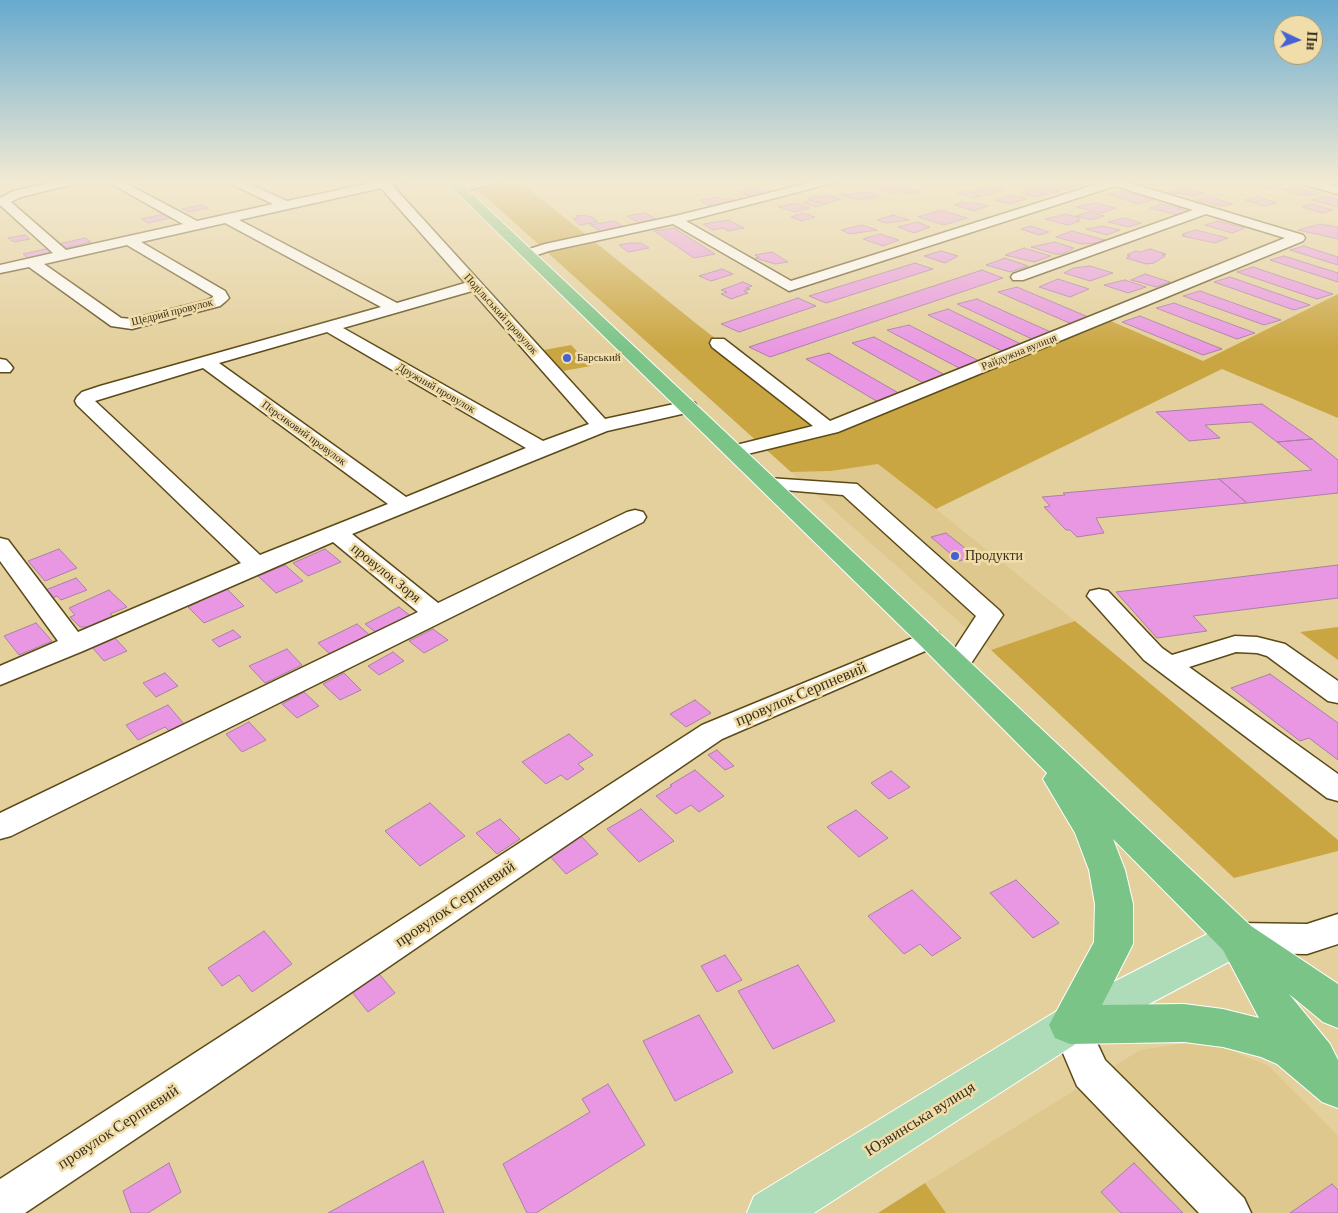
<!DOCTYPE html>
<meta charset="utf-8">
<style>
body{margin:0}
#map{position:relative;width:1338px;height:1213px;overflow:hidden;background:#e4d09d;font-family:"Crimson Pro",serif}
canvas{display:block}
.north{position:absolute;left:1273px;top:15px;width:50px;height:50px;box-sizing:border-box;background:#f1dda9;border:1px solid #a79871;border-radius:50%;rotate:93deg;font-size:14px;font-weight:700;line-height:20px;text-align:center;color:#39311d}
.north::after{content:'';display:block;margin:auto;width:18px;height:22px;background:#4561d5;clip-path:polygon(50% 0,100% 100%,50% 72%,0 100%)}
</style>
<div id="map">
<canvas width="1338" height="1213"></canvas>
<div class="north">Пн</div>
</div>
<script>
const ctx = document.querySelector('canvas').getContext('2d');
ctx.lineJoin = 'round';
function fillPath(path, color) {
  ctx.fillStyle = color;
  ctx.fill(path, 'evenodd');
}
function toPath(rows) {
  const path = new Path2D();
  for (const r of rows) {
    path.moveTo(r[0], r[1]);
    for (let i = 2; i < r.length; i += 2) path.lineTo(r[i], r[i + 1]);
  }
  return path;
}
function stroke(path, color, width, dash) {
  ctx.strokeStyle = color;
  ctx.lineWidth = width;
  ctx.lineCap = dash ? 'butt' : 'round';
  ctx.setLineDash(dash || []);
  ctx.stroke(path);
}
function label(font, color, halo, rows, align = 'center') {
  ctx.font = font + ' "Crimson Pro",serif';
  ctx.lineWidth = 5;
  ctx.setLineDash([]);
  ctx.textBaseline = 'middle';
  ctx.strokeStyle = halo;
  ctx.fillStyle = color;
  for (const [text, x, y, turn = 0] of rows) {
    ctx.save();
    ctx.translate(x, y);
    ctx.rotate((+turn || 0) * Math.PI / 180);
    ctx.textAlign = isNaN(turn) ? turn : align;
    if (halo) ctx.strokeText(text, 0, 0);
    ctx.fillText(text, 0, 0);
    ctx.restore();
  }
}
const built = toPath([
 [878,464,936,509,1075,621,991,650,791,472,831,471],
 [1184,1043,1220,1046,1269,1066,1338,1136,1338,1213,946,1213,925,1183,1140,1050]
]);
const green = toPath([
 [467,180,518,180,698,325,831,428,1104,318,1203,361,1338,294,1338,418,1222,369,936,509,878,464,831,471,791,472],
 [571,345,591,366,563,371,544,350],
 [1075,621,1338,840,1338,851,1234,878,991,650],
 [1338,627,1338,660,1300,632],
 [925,1183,946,1213,878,1213]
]);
const building = toPath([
 [94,180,100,180,106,183,93,187,82,182,94,180],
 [535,180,557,180,561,182,543,185,535,180],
 [890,180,921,192,908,194,899,191,890,193,870,185,890,180],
 [1146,180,1159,180,1169,182,1157,186,1139,182,1146,180],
 [1259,180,1270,180,1286,183,1268,188,1247,182,1259,180],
 [1050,181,1058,183,1066,181,1082,185,1068,190,1043,183,1050,181],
 [408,182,412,187,399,188,394,184,408,182],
 [1031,185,1041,186,1061,191,1034,197,1021,193,1030,189,1023,187,1031,185],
 [757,187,772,193,752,197,737,191,757,187],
 [988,187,1002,191,988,195,973,191,988,187],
 [1184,187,1205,193,1194,196,1169,192,1184,187],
 [1296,187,1309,191,1321,193,1307,196,1282,190,1296,187],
 [966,191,976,193,975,194,982,196,974,198,957,193,966,191],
 [1123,191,1153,200,1138,204,1108,194,1123,191],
 [869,192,881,197,858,200,840,195,869,192],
 [827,195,841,199,825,204,808,199,815,196,820,197,827,195],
 [1012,195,1026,199,1009,204,995,200,1012,195],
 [1326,196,1338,199,1338,207,1311,200,1326,196],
 [718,197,722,199,731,198,739,202,710,206,700,200,718,197],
 [1211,197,1233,204,1221,206,1197,200,1211,197],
 [1258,197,1277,203,1264,206,1245,200,1258,197],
 [812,200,825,204,816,207,803,203,812,200],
 [963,202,968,204,973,202,988,206,974,211,954,205,963,202],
 [795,203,810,208,795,212,779,207,795,203],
 [1095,203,1116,208,1101,213,1076,207,1095,203],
 [1161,204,1181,208,1178,209,1188,211,1177,215,1150,208,1161,204],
 [1312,204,1333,210,1323,213,1302,207,1312,204],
 [201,205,208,208,189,212,182,209,201,205],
 [941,210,967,218,944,225,918,217,941,210],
 [1089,212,1104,216,1091,220,1076,216,1089,212],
 [645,213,659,221,641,224,627,216,645,213],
 [803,213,815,217,802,221,791,217,803,213],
 [164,214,170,218,148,223,141,219,164,214],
 [1066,214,1081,218,1076,220,1080,221,1068,225,1045,219,1066,214],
 [585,215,592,217,598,222,580,225,573,219,579,218,576,216,585,215],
 [893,215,909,220,886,223,877,220,893,215],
 [1125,218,1141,223,1129,227,1108,222,1125,218],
 [728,220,744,228,728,231,723,228,713,230,703,224,728,220],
 [614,221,626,228,602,232,590,225,614,221],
 [1218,221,1245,228,1232,233,1205,225,1218,221],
 [917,222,930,227,914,233,898,227,917,222],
 [1320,224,1338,227,1338,239,1298,230,1320,224],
 [862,225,877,230,850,234,841,230,862,225],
 [1031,226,1049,232,1039,235,1021,229,1031,226],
 [1103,226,1120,230,1107,235,1086,229,1103,226],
 [674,228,715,254,694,258,654,231,674,228],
 [1196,230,1228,238,1215,243,1182,236,1185,235,1182,234,1196,230],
 [1072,231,1105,240,1097,243,1081,244,1056,237,1072,231],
 [880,234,899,240,883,246,863,239,880,234],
 [25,235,30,239,14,242,8,238,25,235],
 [85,238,91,242,66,248,59,244,85,238],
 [1055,242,1074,248,1063,254,1055,254,1031,247,1055,242],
 [631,243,641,243,649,248,628,252,619,245,631,243],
 [1304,246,1338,257,1338,265,1290,250,1304,246],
 [50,248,55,252,28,258,23,254,50,248],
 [1024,248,1051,256,1034,262,1005,255,1024,248],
 [1150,249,1166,254,1162,255,1165,256,1154,263,1146,264,1126,258,1130,256,1127,255,1135,251,1140,252,1150,249],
 [941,251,958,256,945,263,924,256,941,251],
 [772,252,788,262,775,264,755,258,759,257,755,255,772,252],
 [1284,256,1338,273,1338,282,1270,260,1284,256],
 [1005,258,1028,266,1010,272,986,265,1005,258],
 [915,263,933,269,826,303,809,296,915,263],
 [1090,266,1113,273,1090,281,1064,273,1074,268,1090,266],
 [1253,267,1333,294,1317,299,1237,272,1253,267],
 [722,269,733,274,711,281,699,276,722,269],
 [982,270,1003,278,770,357,749,347,982,270],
 [1145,274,1170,282,1156,287,1131,280,1145,274],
 [1230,277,1310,305,1294,310,1214,282,1230,277],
 [1058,279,1089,289,1070,297,1039,287,1058,279],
 [1125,280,1146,287,1128,293,1104,285,1125,280],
 [743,282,752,286,746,288,750,289,744,291,748,293,731,299,721,294,727,292,721,290,743,282],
 [1017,287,1093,319,1074,325,998,292,1017,287],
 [1200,291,1281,320,1264,325,1183,296,1200,291],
 [798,298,816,306,739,332,721,324,798,298],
 [977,299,1053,333,1032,339,957,304,977,299],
 [1174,303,1255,333,1237,339,1156,308,1174,303],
 [948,309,1023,345,1002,351,928,315,948,309],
 [1140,316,1222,349,1203,355,1122,322,1140,316],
 [909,325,983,363,961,369,887,330,909,325],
 [874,337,949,377,925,384,852,343,874,337],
 [829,353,902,395,878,402,806,359,829,353],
 [1262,404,1312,439,1277,442,1251,422,1205,425,1220,438,1189,441,1156,412,1262,404],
 [1312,439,1338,460,1338,493,1247,503,1219,479,1312,470,1277,442,1312,439],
 [1219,479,1247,503,1096,518,1104,533,1077,537,1070,530,1066,530,1044,507,1050,506,1042,497,1065,495,1063,493,1219,479],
 [946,533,975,556,959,561,931,537,946,533],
 [59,549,77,568,45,581,28,561,59,549],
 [325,549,341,562,308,576,293,563,325,549],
 [285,565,303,581,276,593,258,576,285,565],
 [1338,565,1338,598,1193,616,1207,631,1157,638,1116,592,1338,565],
 [76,578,87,590,61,600,57,596,50,599,43,591,76,578],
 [224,586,244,606,204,623,188,607,199,602,196,598,224,586],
 [109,590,127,607,110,614,114,617,92,627,80,627,70,617,75,615,69,608,109,590],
 [399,607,412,617,378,634,365,624,399,607],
 [36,623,52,641,19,655,4,636,36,623],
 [357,624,373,638,334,658,318,643,357,624],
 [433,629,448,640,424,653,409,641,433,629],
 [233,630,241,637,219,647,212,640,233,630],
 [114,637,127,651,104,661,92,647,114,637],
 [287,649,302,665,265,683,249,666,287,649],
 [393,652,404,661,379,675,368,666,393,652],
 [165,673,178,686,156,697,143,683,165,673],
 [344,673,361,690,340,700,323,684,344,673],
 [1270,674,1338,723,1338,760,1309,738,1300,741,1231,688,1270,674],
 [304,692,319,706,297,718,282,704,304,692],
 [695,700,711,713,686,727,670,714,695,700],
 [168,705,184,724,169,731,165,727,138,740,126,725,168,705],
 [249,722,266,740,242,752,226,734,249,722],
 [569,734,593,755,578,764,584,769,567,780,561,775,546,784,522,762,569,734],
 [717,750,734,766,725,770,708,755,717,750],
 [695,770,724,796,699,812,691,805,676,814,656,796,672,786,670,785,695,770],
 [891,771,910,787,889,799,871,783,891,771],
 [430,803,465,836,420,866,385,831,430,803],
 [641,809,674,841,639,862,607,829,641,809],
 [856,810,888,838,859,857,827,827,856,810],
 [500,819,520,839,497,854,476,833,500,819],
 [580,835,598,854,566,874,548,854,580,835],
 [1016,880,1059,923,1033,938,990,893,1016,880],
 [912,890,961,938,932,956,920,944,904,954,868,916,912,890],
 [264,931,292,964,252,992,239,975,222,986,208,968,264,931],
 [725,955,742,980,717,992,701,966,725,955],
 [798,965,835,1021,773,1049,738,991,798,965],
 [375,969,395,993,368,1012,348,987,375,969],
 [699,1015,733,1072,675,1101,643,1041,699,1015],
 [608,1084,645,1145,536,1213,527,1213,503,1164,590,1112,582,1099,608,1084],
 [423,1161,444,1213,328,1213,423,1161],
 [169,1163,181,1192,148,1213,131,1213,123,1191,169,1163],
 [1134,1163,1183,1213,1121,1213,1101,1192,1134,1163],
 [1332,1184,1338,1190,1338,1213,1290,1213,1332,1184]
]);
const minor = toPath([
 [65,180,84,180,82,182,21,197,11,202,66,250,183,224,108,182,106,180,120,180,197,221,273,204,227,182,225,180,240,180,287,201,376,182,375,180,406,180,404,182,392,185,605,419,688,401,695,403,697,407,695,411,607,431,352,534,438,603,627,512,635,510,643,512,646,517,643,522,11,836,0,839,0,813,418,612,333,542,83,651,0,685,0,666,58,641,0,561,0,538,8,540,78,632,241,563,77,405,75,401,77,397,82,392,100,386,381,307,225,223,141,242,225,291,229,298,226,301,220,306,132,329,111,326,29,267,0,273,0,265,53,253,0,205,0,198,13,191,65,180],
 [381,188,465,283,397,303,239,220,381,188],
 [127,245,213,296,213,297,208,300,132,319,121,318,44,264,127,245],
 [472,291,589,424,543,441,343,328,472,291],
 [327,332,526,448,406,497,219,363,327,332],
 [203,368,388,504,260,555,95,401,203,368],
 [483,180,504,180,502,182,458,192,452,188,454,185,483,180],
 [821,180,839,180,837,182,686,221,791,281,1110,180,1128,180,1127,182,1303,235,1305,238,1303,241,838,432,735,457,728,455,725,451,728,447,813,426,712,347,710,343,712,339,724,339,830,421,1285,238,1206,214,1023,280,1013,280,1011,277,1013,274,1193,210,1115,186,789,291,673,224,549,251,528,258,521,254,523,251,545,244,675,216,821,180],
 [1292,180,1310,180,1338,186,1338,194,1294,182,1292,180],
 [0,359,6,360,10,364,13,368,10,372,0,372,0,359],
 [768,478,857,484,999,610,1003,615,966,671,957,674,948,671,944,665,976,616,843,495,761,488,757,484,761,480,768,478],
 [1099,589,1108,591,1162,648,1172,655,1235,636,1257,637,1285,644,1338,681,1338,703,1328,701,1267,656,1257,653,1236,652,1189,667,1338,774,1338,801,1327,798,1144,660,1087,596,1090,591,1099,589],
 [930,631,939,633,943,639,939,645,722,739,207,1091,25,1213,0,1213,0,1179,702,725,930,631],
 [1338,914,1338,944,1307,954,1237,953,1225,949,1219,938,1225,927,1237,923,1307,924,1338,914],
 [1070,1008,1083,1013,1105,1060,1244,1198,1251,1213,1199,1213,1077,1086,1051,1025,1057,1013,1070,1008]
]);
const major = toPath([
 [1237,922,1251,926,1256,938,1251,950,1085,1038,814,1213,747,1213,754,1196,1055,1012,1223,926,1237,922]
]);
const highway = toPath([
 [444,180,457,180,1251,926,1338,984,1338,1028,1323,1022,1289,994,1330,1044,1338,1060,1338,1108,1322,1102,1277,1064,1261,1057,1223,1047,1184,1042,1070,1044,1055,1038,1049,1025,1094,942,1095,904,1089,870,1075,833,1043,779,1047,773,920,645,444,180],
 [1113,839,1223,950,1259,1018,1223,1009,1184,1004,1102,1005,1133,944,1133,904,1125,870,1113,839]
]);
const markers = [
 [567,358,5,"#4561d5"],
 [955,556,5,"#4561d5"]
];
const farStreetnames = [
 ["Щедрий провулок",172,312,-14],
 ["Подільський провулок",501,314,48],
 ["Райдужна вулиця",1019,352,-22],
 ["Дружний провулок",436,388,30],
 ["Персиковий провулок",304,433,36]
];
const farPoinames = [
 ["Барський",577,358]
];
const poiNames = [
 ["Продукти",965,556]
];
const streetNames = [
 ["провулок Зоря",386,573,39]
];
const nearStreetnames = [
 ["провулок Серпневий",801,694,-23],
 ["провулок Серпневий",455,904,-34],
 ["Юзвинська вулиця",920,1119,-32],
 ["провулок Серпневий",118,1127,-33]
];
fillPath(built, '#dfc88d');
fillPath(green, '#caa642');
fillPath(building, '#e997e3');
stroke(building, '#a881a5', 1);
stroke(minor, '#5b4a18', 3);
stroke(major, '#fff', 2);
stroke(highway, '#fff', 2);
fillPath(minor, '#fff');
fillPath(major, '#afdcb8');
fillPath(highway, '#7ac488');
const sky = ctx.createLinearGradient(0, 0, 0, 349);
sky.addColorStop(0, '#67aace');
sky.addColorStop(0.52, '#f3ead3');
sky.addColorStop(1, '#f3ead300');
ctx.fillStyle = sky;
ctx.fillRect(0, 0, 1338, 349);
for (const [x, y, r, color] of markers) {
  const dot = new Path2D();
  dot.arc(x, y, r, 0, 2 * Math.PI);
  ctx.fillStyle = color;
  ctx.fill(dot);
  stroke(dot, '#f1dda9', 2);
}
label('11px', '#39311d', '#f1dda9', farStreetnames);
label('11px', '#39311d', '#f1dda9', farPoinames, 'left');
label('14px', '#39311d', '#f1dda9', poiNames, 'left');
label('14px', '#39311d', '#f1dda9', streetNames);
label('16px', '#39311d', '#f1dda9', nearStreetnames);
</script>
